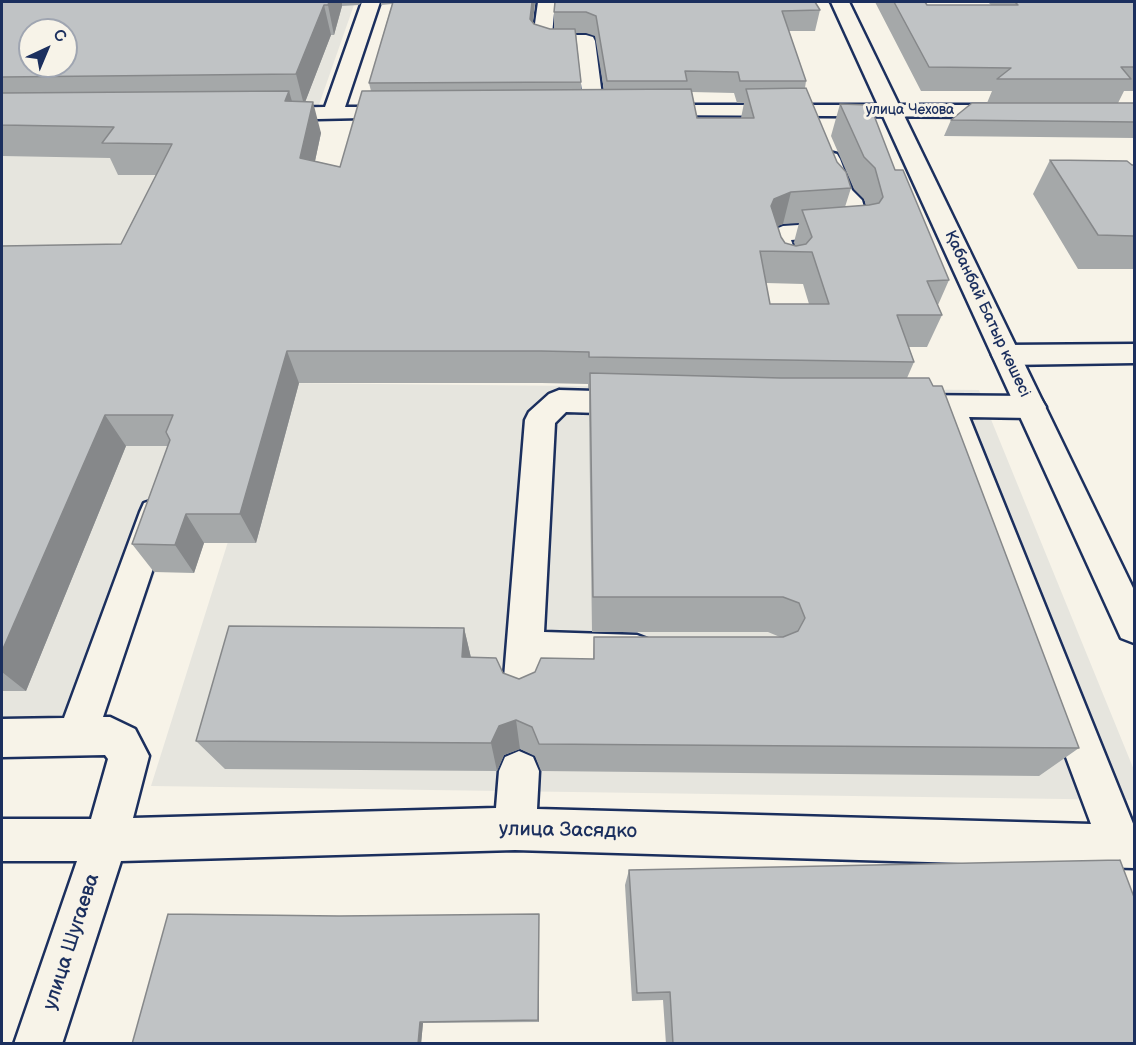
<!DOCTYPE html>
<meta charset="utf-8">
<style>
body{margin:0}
#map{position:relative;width:1136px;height:1045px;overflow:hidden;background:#f7f3e8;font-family:"Balsamiq Sans",sans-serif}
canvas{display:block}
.frame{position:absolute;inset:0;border:3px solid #1b2f5e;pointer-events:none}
.north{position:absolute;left:18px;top:18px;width:60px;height:60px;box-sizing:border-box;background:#f7f3e8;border:2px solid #9fa5b1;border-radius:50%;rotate:44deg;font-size:16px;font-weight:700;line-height:24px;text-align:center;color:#1b2f5e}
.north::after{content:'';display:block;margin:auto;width:21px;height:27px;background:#1b2f5e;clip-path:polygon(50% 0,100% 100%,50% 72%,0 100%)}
</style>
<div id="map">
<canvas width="1136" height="1045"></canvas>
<div class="frame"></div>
<div class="north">С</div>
</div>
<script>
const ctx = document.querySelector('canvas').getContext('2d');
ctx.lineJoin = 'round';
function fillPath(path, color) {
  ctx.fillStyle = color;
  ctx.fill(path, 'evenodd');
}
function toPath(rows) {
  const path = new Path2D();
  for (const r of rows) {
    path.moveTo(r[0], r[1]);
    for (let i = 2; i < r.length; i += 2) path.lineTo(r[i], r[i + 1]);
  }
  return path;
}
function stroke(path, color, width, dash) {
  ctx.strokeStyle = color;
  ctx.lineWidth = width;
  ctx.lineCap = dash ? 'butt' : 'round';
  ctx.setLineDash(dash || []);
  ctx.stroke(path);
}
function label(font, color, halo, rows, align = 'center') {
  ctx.font = font + ' "Balsamiq Sans",sans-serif';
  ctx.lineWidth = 6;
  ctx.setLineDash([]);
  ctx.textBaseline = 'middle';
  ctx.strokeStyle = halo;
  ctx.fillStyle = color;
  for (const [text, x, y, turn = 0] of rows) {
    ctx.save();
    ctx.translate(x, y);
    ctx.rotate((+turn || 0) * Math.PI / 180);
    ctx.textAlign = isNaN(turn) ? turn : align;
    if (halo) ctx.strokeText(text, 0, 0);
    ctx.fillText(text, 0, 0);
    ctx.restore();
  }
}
const built = toPath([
 [2,2,355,2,101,727,2,728],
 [30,30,66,30,66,66,30,66],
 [278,383,979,390,1134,770,1134,800,151,786]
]);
const minor = toPath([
 [362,2,380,2,345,107,401,107,408,109,411,113,408,117,272,120,265,118,262,114,265,110,272,108,325,107,362,2],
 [538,2,555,2,552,35,586,35,593,37,595,41,604,111,601,115,594,117,587,115,584,111,577,47,551,48,535,42,533,38,538,2],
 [650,105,1007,105,1014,107,1017,111,1014,115,1007,117,643,115,640,111,643,107,650,105],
 [829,152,837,154,840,159,852,190,862,200,870,228,867,233,858,235,791,240,801,268,797,274,788,276,779,274,766,237,769,232,783,226,844,222,839,203,830,193,818,159,821,154,829,152],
 [1006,345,1134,344,1134,363,1006,365,996,362,992,355,996,348,1006,345],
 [559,390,633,392,643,395,648,403,643,411,633,414,566,412,555,423,544,632,637,635,650,640,655,652,650,664,637,669,542,665,541,690,535,703,522,708,509,703,503,690,525,420,529,412,549,394,559,390],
 [904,395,1031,396,1041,399,1046,407,1041,415,1031,418,969,417,1134,826,1134,868,515,850,121,861,62,1044,14,1044,77,861,2,861,2,819,91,819,108,759,105,755,2,757,2,719,64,718,140,512,144,503,156,499,168,503,172,512,103,717,110,717,135,729,149,756,133,818,496,808,499,771,505,757,519,751,533,757,539,771,537,809,1091,824,939,417,904,417,894,414,889,406,894,398,904,395]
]);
const major = toPath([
 [831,2,849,2,1134,590,1134,643,1121,638,831,2]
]);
const wall = toPath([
 [2,2,362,2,359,5,342,6,334,35,331,35,305,102,321,133,315,161,340,167,371,91,369,83,392,4,381,5,381,2,535,2,533,22,534,24,550,29,554,29,554,12,820,10,815,31,789,31,806,81,805,88,837,162,851,188,845,207,866,205,864,199,854,189,831,136,840,104,895,170,949,280,938,305,942,315,927,347,909,347,914,362,907,378,1079,748,1039,776,541,771,535,756,520,749,504,755,497,771,225,769,196,741,464,628,471,658,503,673,519,679,593,659,594,637,780,637,768,632,592,632,589,415,589,388,588,388,588,384,542,383,299,383,256,543,204,543,194,573,154,572,132,544,168,446,126,446,26,691,2,691,2,246,121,244,156,175,118,175,110,158,2,156],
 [576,33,586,33,595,36,604,90,581,90,581,82],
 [692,92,734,93,737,103,744,103,741,118,697,118],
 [799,223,794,242,795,246,785,243,781,237,777,226,783,224],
 [766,283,803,284,809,304,770,304],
 [875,2,925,2,927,5,991,5,988,2,1134,2,1134,91,1124,91,1118,103,987,103,992,91,921,91],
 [1134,103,1134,138,944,136,951,120],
 [1050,160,1134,165,1134,269,1078,269,1033,194],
 [629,870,1134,1044,666,1044,663,1000,632,1001,625,885],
 [339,916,539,917,539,1022,423,1023,421,1044]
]);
const shadedWall = toPath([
 [329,2,342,2,342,6,334,35,328,5],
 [532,2,535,2,531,39,530,19],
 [324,5,331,35,304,105,296,74],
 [289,91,298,122,285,101],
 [313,102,321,133,309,189,300,158],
 [791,192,783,224,767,231,771,206,774,199],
 [287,351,299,383,256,543,240,514],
 [105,415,126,446,26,691,2,672,2,651],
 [186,514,204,543,194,573,175,545],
 [464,628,472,662,462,657],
 [516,720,520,749,504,755,497,771,491,743,499,726],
 [539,914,539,1022,538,1020],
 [420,1022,423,1023,421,1044,418,1044]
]);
const building = toPath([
 [2,2,329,2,328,5,324,5,296,74,2,77,2,2],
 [30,30,66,30,66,66,30,66,30,30],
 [393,2,532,2,530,19,534,24,550,29,575,29,581,82,369,83,393,2],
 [555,2,815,2,820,10,782,11,806,81,740,81,738,72,685,71,687,81,607,81,596,16,586,12,554,12,555,2],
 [894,2,925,2,927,5,1018,5,1015,2,1134,2,1134,67,1121,67,1131,79,997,79,1011,68,929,67,894,2],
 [806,88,837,162,846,172,851,188,791,192,774,199,771,206,781,237,785,243,796,246,806,244,812,237,802,210,869,205,879,203,883,197,875,168,864,157,840,104,870,105,895,170,903,170,949,280,927,281,942,315,897,315,914,362,589,357,589,352,541,351,287,351,240,514,186,514,175,545,132,544,170,440,166,432,173,415,105,415,2,651,2,246,121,244,172,144,102,143,114,127,2,125,2,93,289,91,285,101,313,102,300,158,340,167,362,91,691,89,697,118,754,118,746,89,806,88],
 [760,251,812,252,829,304,770,304,760,251],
 [972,103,1134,103,1134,122,951,120,972,103],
 [1050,160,1127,161,1132,165,1134,165,1134,236,1098,235,1050,160],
 [590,373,781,378,929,378,933,386,942,386,1079,748,539,744,532,727,516,720,499,726,491,743,196,741,229,626,464,628,462,657,496,658,503,673,519,679,535,672,541,658,594,659,594,637,783,637,798,631,805,618,799,603,783,597,593,597,590,373],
 [1120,860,1134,897,1134,1044,673,1044,670,992,637,993,629,870,1120,860],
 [168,914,339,916,539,914,538,1020,420,1022,418,1044,132,1044,168,914]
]);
const farStreetnames = [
 ["улица Чехова",910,110]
];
const streetNames = [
 ["Қабанбай Батыр көшесі",987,314,65]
];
const nearStreetnames = [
 ["улица Засядко",568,831,1],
 ["улица Шугаева",72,942,-72]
];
fillPath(built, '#e6e5de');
stroke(minor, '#1b2f5e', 5);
stroke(major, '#1b2f5e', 5);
fillPath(minor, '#f7f3e8');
fillPath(major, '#f7f3e8');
fillPath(wall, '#a5a8a9');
fillPath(shadedWall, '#86888a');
fillPath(building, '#c0c3c5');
stroke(building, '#86888a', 1.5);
label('14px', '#1b2f5e', '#f7f3e8', farStreetnames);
label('16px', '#1b2f5e', '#f7f3e8', streetNames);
label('20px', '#1b2f5e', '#f7f3e8', nearStreetnames);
</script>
